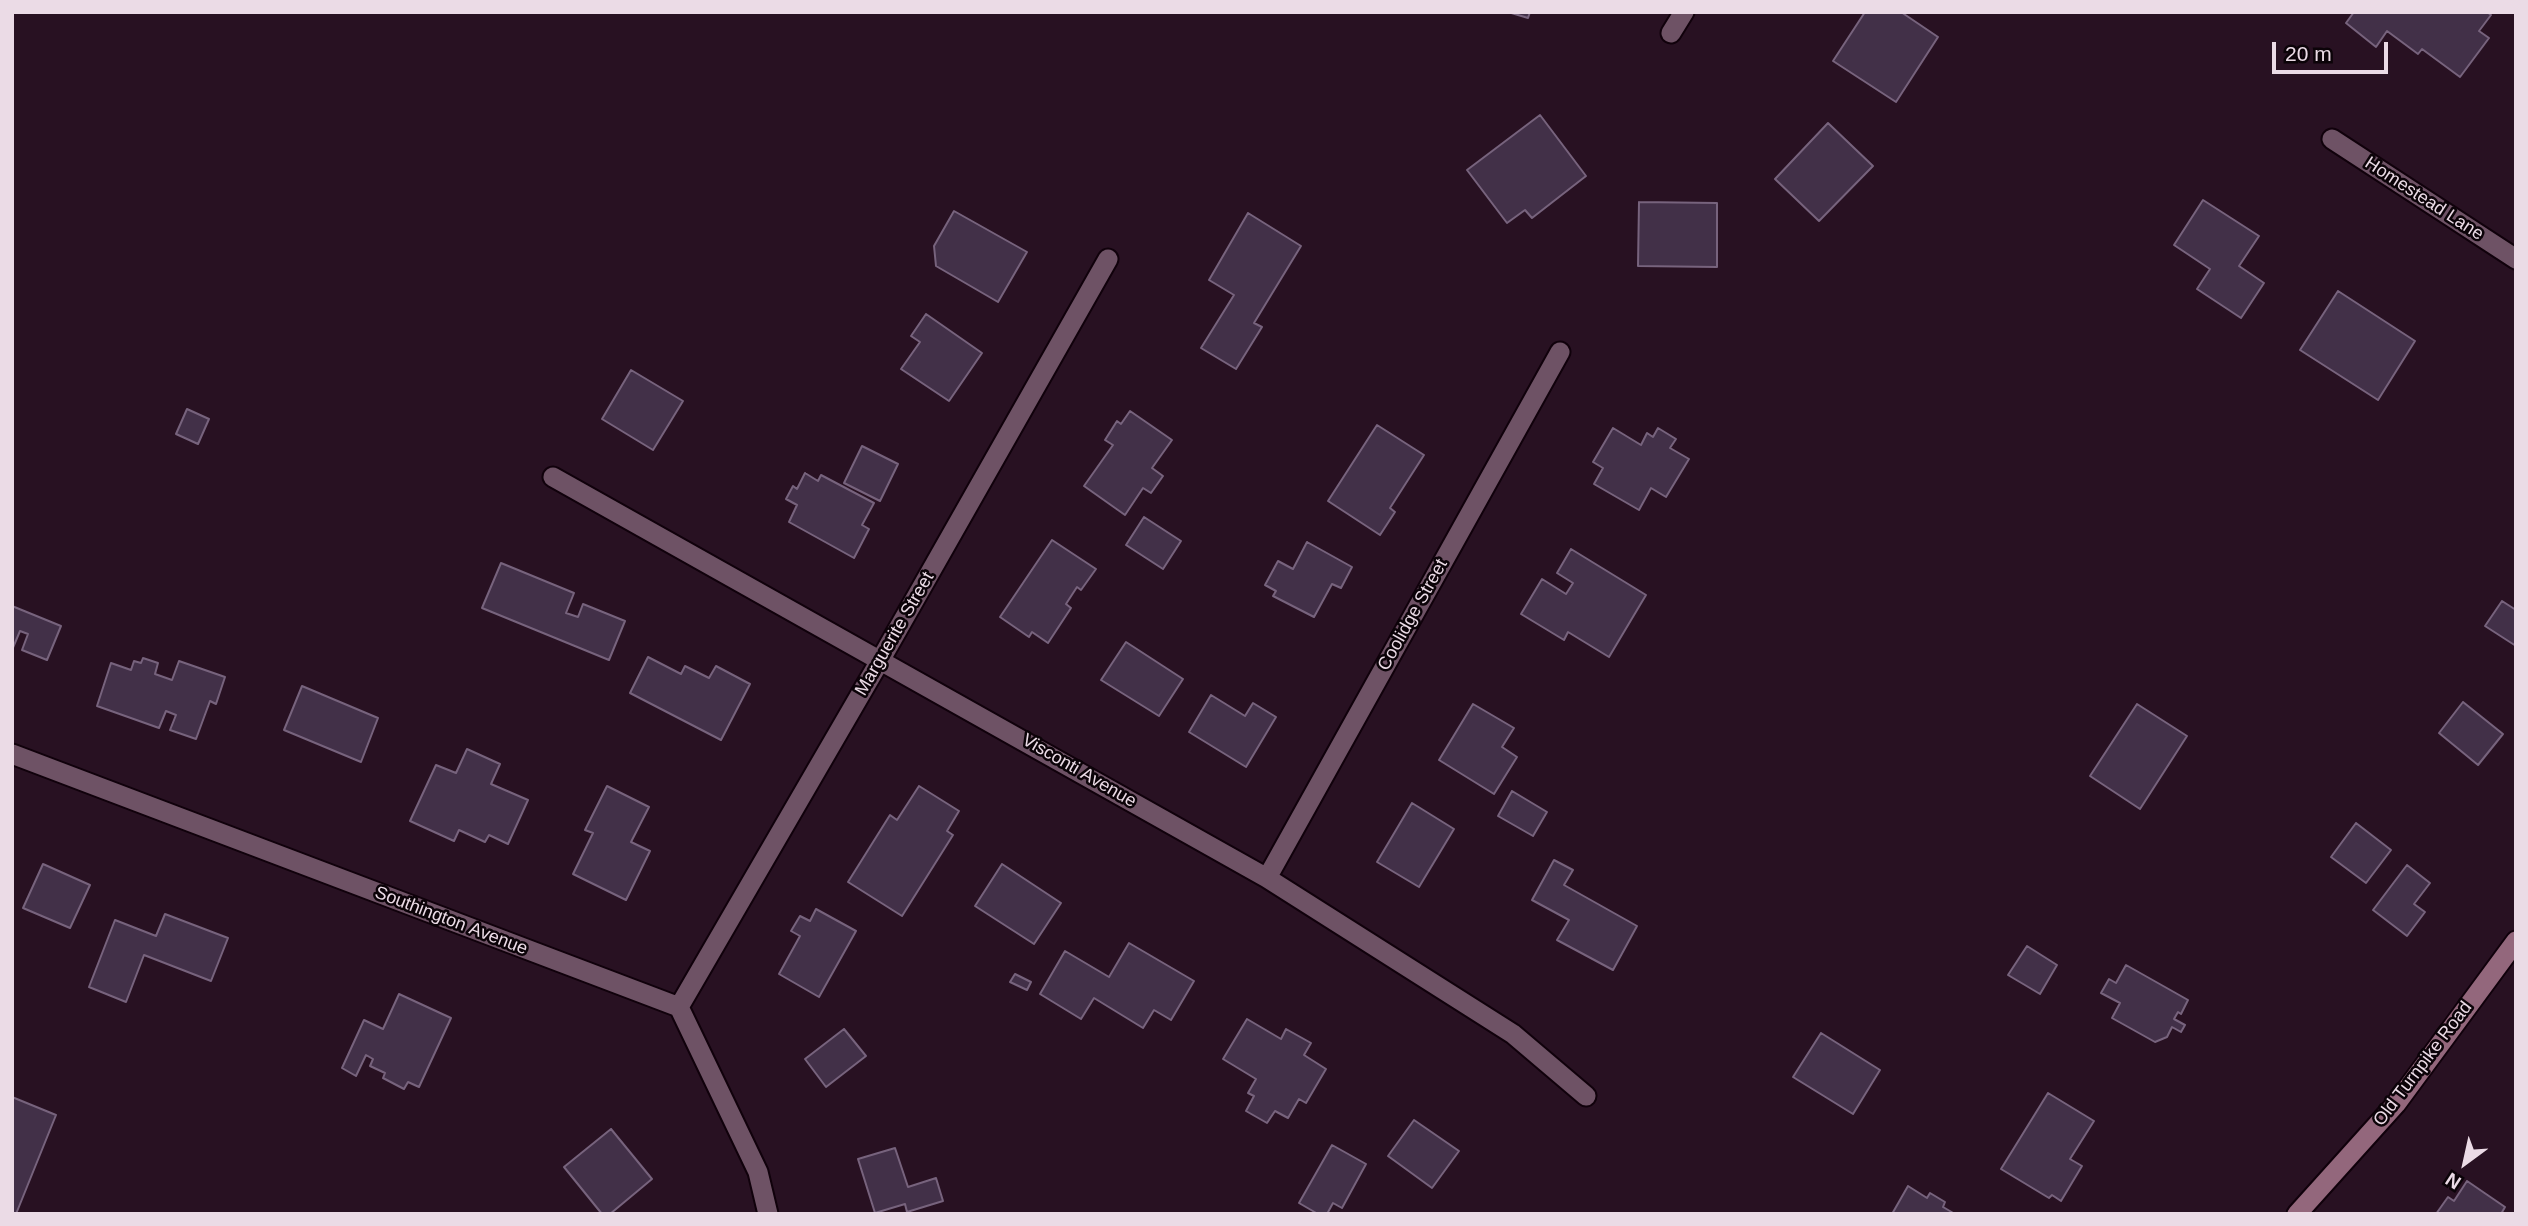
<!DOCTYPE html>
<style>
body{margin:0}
#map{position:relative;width:2528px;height:1226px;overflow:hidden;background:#281122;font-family:Arial,sans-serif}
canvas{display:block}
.frame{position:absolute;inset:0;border:14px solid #ebdbe6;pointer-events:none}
.north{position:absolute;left:2430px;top:1128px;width:70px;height:70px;-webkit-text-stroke:5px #0b0308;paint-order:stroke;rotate:213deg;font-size:19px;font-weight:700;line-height:28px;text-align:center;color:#ebdbe6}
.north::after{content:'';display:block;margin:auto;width:24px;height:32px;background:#ebdbe6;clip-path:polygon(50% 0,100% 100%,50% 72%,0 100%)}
.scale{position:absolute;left:2272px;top:42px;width:116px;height:32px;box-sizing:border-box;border:4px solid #ebdbe6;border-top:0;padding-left:9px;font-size:21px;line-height:24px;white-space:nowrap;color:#ebdbe6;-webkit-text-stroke:5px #0b0308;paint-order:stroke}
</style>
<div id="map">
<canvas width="2528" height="1226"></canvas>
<div class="frame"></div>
<div class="north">N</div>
<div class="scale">20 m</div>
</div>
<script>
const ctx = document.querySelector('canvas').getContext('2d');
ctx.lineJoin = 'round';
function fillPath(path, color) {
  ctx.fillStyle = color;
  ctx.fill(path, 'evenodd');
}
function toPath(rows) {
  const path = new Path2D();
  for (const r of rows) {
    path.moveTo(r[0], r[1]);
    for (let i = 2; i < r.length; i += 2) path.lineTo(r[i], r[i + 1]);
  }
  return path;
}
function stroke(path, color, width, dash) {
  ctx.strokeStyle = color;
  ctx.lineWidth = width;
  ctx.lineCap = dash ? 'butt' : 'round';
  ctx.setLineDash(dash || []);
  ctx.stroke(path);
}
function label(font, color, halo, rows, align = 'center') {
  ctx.font = font + ' Arial,sans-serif';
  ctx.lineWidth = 5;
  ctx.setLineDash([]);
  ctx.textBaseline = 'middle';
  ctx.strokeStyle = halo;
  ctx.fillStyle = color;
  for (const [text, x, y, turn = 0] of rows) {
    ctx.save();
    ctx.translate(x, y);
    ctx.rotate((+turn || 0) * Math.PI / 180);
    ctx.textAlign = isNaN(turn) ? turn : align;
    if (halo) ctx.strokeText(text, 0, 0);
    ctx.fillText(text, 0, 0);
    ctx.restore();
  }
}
const building = toPath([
 [1508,12,1530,12,1528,18,1508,12],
 [1865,12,1901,12,1938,37,1896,102,1833,61,1865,12],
 [2354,12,2487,12,2491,15,2479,31,2489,38,2460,77,2422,49,2418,54,2387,31,2376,47,2346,23,2354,12],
 [1540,115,1586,176,1532,218,1525,210,1507,223,1467,170,1540,115],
 [1828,123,1873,166,1819,221,1775,179,1828,123],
 [2203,200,2259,236,2239,266,2264,283,2241,318,2197,289,2210,269,2174,245,2203,200],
 [1639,202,1717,203,1717,267,1638,266,1639,202],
 [954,211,1027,252,998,302,936,266,934,246,954,211],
 [1248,213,1301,246,1254,323,1262,327,1236,369,1201,348,1234,295,1209,280,1248,213],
 [2338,291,2415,341,2378,400,2300,350,2338,291],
 [926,314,982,353,949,401,901,369,920,342,911,336,926,314],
 [631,370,683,401,653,450,602,419,631,370],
 [187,409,209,419,198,444,176,434,187,409],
 [1130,411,1172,440,1152,468,1163,476,1151,493,1143,488,1125,515,1084,486,1113,445,1105,440,1117,421,1121,424,1130,411],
 [1377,425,1424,455,1390,508,1395,512,1380,535,1328,501,1377,425],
 [1613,428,1641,445,1647,433,1653,437,1658,428,1676,439,1670,448,1689,459,1666,497,1651,488,1639,510,1594,484,1603,468,1593,462,1613,428],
 [862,446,898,464,880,501,844,483,862,446],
 [805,473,818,481,821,475,874,503,862,525,869,529,854,558,789,522,797,505,786,499,793,486,797,489,805,473],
 [1144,517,1181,541,1163,569,1126,545,1144,517],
 [1052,540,1096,569,1081,590,1077,587,1066,604,1071,608,1048,643,1032,632,1029,637,1000,617,1052,540],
 [1307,542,1352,567,1341,588,1332,584,1314,617,1273,596,1276,591,1265,585,1278,561,1293,569,1307,542],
 [1571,549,1646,595,1609,657,1568,632,1564,640,1521,614,1542,579,1566,594,1573,583,1557,573,1571,549],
 [501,563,574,593,566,613,578,617,583,604,625,621,609,660,482,608,501,563],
 [2502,601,2516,610,2516,646,2485,626,2502,601],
 [12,606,61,626,47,660,22,650,28,634,20,631,12,650,12,606],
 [1126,642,1183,679,1159,716,1101,680,1126,642],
 [648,657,681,674,685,666,709,678,716,666,750,684,721,740,630,693,648,657],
 [143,658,158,663,155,674,172,680,179,661,225,677,216,704,210,701,196,739,170,730,176,715,166,711,159,728,97,706,111,663,131,670,134,661,141,663,143,658],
 [302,686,378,718,361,762,284,730,302,686],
 [1211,695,1245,716,1253,703,1276,717,1246,767,1189,732,1211,695],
 [2463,702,2503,734,2478,765,2439,733,2463,702],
 [1473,704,1514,728,1502,747,1517,757,1494,794,1439,760,1473,704],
 [2137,704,2187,736,2140,809,2090,776,2137,704],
 [467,749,500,764,491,784,528,800,508,844,489,835,485,842,459,830,454,841,410,821,436,765,456,773,467,749],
 [607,786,649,807,631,842,650,851,626,900,573,874,593,833,585,830,607,786],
 [919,786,959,811,947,831,953,835,902,916,848,882,890,815,897,820,919,786],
 [1512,791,1547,812,1533,836,1498,816,1512,791],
 [1412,803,1454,829,1419,887,1377,862,1412,803],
 [2356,823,2391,850,2366,883,2331,857,2356,823],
 [1554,860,1573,870,1564,885,1637,926,1613,970,1557,940,1569,920,1532,900,1554,860],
 [43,864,90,885,70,928,23,908,43,864],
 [1002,864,1061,903,1034,944,975,906,1002,864],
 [2407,865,2430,883,2414,904,2425,912,2407,936,2373,910,2407,865],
 [816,909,856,931,819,997,779,974,800,936,791,931,800,916,810,921,816,909],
 [165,914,228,938,211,981,144,955,126,1002,89,987,115,920,156,936,165,914],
 [1129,943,1194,981,1171,1020,1154,1010,1143,1028,1094,998,1081,1019,1040,994,1065,951,1109,977,1129,943],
 [2027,946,2057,965,2040,994,2008,975,2027,946],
 [2126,965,2188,1000,2181,1014,2178,1012,2174,1019,2185,1025,2181,1032,2172,1027,2167,1037,2155,1042,2112,1018,2120,1003,2101,993,2109,979,2116,983,2126,965],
 [1015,974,1031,982,1027,990,1010,982,1015,974],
 [399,994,451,1018,419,1087,408,1082,404,1089,383,1078,385,1073,370,1066,373,1059,366,1055,356,1076,342,1068,364,1020,383,1029,399,994],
 [1247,1019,1281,1039,1286,1029,1311,1043,1304,1055,1326,1069,1306,1103,1299,1099,1288,1118,1275,1111,1267,1123,1246,1111,1254,1096,1248,1093,1256,1079,1223,1059,1247,1019],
 [844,1029,866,1056,826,1087,805,1059,844,1029],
 [1821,1033,1880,1070,1853,1114,1793,1077,1821,1033],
 [2048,1093,2094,1121,2070,1159,2082,1166,2061,1201,2052,1195,2049,1198,2001,1169,2048,1093],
 [12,1097,56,1115,16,1214,12,1214,12,1097],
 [1414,1120,1459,1151,1432,1188,1388,1156,1414,1120],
 [611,1129,652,1179,610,1214,602,1214,564,1167,611,1129],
 [1332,1145,1366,1164,1342,1208,1333,1203,1327,1214,1318,1214,1299,1203,1332,1145],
 [895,1148,908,1187,936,1178,943,1201,907,1212,905,1204,875,1213,858,1159,895,1148],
 [2467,1181,2505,1207,2501,1214,2436,1214,2448,1197,2454,1201,2467,1181],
 [1908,1186,1927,1198,1930,1193,1945,1202,1943,1207,1955,1214,1892,1214,1908,1186]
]);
const minor = toPath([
 [1671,33,1684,12],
 [2332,139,2516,259],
 [553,477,1267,878,1513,1034,1586,1096],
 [12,754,679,1007,758,1172,768,1214],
 [1267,878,1560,352],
 [679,1007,881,659,1108,259]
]);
const secondary = toPath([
 [2297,1214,2396,1104,2516,941]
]);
const streetNames = [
 ["Homestead Lane",2424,199,33],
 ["Coolidge Street",1413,615,-61],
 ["Marguerite Street",895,634,-60],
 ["Visconti Avenue",1079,771,30],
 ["Southington Avenue",451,921,21],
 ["Old Turnpike Road",2423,1064,-53]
];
fillPath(building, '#423048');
stroke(building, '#77637d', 2);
stroke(minor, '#10010b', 23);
stroke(secondary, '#10010b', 23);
stroke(minor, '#6e5265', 19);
stroke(secondary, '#93677c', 19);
label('18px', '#ebdbe6', '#0b0308', streetNames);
</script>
